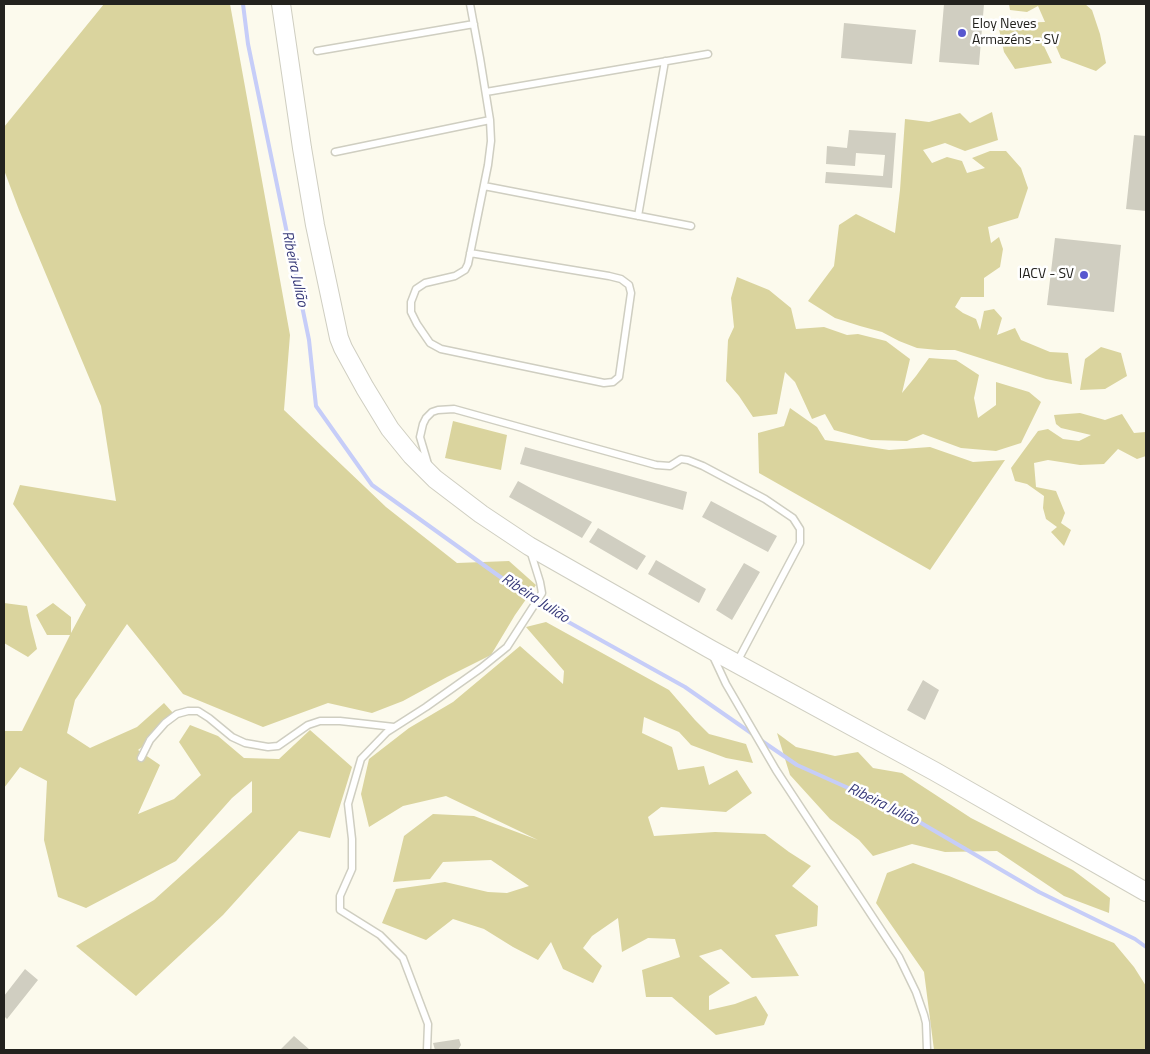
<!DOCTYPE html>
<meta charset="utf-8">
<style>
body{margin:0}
#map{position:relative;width:1150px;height:1054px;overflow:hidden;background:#fcfaed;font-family:"Titillium Web",sans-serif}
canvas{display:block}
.frame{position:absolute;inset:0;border:5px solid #23221e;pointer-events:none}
</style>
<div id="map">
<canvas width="1150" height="1054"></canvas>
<div class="frame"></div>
</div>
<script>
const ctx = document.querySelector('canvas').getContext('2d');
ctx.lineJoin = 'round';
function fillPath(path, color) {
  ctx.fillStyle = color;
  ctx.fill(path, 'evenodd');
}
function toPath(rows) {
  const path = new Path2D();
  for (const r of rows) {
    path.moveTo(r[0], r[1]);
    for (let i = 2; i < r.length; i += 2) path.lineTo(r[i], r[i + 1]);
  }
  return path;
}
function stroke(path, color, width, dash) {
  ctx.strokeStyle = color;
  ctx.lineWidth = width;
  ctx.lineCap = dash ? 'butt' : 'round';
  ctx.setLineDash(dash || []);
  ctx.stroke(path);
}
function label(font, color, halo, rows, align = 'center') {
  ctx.font = font + ' "Titillium Web",sans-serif';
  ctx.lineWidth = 5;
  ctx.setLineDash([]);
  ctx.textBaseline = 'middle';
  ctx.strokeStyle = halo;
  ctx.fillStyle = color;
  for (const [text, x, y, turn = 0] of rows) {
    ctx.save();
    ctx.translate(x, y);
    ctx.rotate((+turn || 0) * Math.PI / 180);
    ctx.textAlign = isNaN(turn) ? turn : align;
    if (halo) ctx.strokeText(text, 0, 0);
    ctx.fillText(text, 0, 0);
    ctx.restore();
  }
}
const green = toPath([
 [104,4,230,4,290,335,284,410,386,507,457,563,509,561,536,585,515,615,491,655,447,677,403,701,372,713,328,703,263,727,183,694,127,624,75,700,67,733,90,748,137,727,164,703,173,713,159,734,138,750,160,765,138,814,174,799,201,775,179,742,190,725,218,736,244,758,279,759,310,730,352,767,330,838,299,831,223,915,136,996,76,946,154,900,252,812,252,781,232,798,176,861,86,908,58,897,44,840,47,781,20,767,4,788,4,731,22,731,70,635,47,635,36,615,53,603,71,617,71,633,86,605,13,504,20,485,116,501,101,406,19,210,4,170,4,127],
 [1009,4,1085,4,1092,10,1100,34,1106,63,1096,71,1061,58,1051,35,1042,42,1052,63,1015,69,1004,52,999,29,1009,23,1045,22,1038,6,1027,12,1010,10],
 [992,112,998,140,965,151,945,143,923,150,932,163,947,157,962,161,967,173,985,168,972,158,990,151,1006,151,1021,168,1028,188,1018,218,988,227,991,243,999,237,1003,249,1000,267,984,278,984,297,961,297,955,307,963,313,976,319,980,330,984,311,994,309,1002,318,997,335,1015,328,1021,340,1050,352,1068,353,1072,384,1046,379,955,350,938,350,917,348,899,341,882,332,860,326,835,318,808,301,834,266,839,225,856,214,895,233,900,190,905,119,929,122,960,113,970,123],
 [737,277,769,290,791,308,796,329,824,327,847,335,858,334,886,341,910,359,902,393,916,376,929,358,956,360,979,375,974,398,978,418,996,405,996,382,1029,392,1041,402,1021,443,996,451,961,448,923,434,907,441,871,440,834,430,825,414,812,419,795,382,785,372,777,414,753,417,739,396,726,381,728,340,734,327,731,298],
 [1101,347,1121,353,1127,376,1105,389,1080,390,1085,359],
 [790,408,817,427,825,440,889,450,930,447,973,462,1005,460,930,570,759,473,758,433,784,426],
 [1080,413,1105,420,1122,414,1134,433,1146,432,1146,456,1137,459,1118,449,1104,464,1080,465,1048,460,1034,463,1036,487,1056,491,1065,513,1061,523,1071,530,1064,546,1051,532,1057,527,1046,519,1043,508,1044,496,1027,484,1015,481,1011,468,1038,431,1048,429,1063,439,1079,441,1091,435,1061,428,1056,424,1054,415],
 [453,421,507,435,501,470,445,458],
 [4,603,27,606,31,626,37,649,28,657,4,643],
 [546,622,669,690,695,720,709,734,746,744,753,763,726,758,691,745,679,732,644,717,642,733,672,747,678,770,704,766,709,785,737,770,752,793,726,812,661,807,648,817,654,836,715,832,765,834,789,852,811,866,792,886,818,906,817,926,775,935,799,976,752,978,721,949,699,956,730,983,709,996,709,1010,735,1004,756,996,768,1015,764,1025,716,1035,672,997,646,997,642,970,680,957,675,939,648,938,622,952,618,918,592,936,583,948,602,966,593,983,563,969,551,942,538,960,513,947,484,929,453,919,426,940,382,923,396,889,445,882,488,892,507,893,529,886,491,860,443,862,430,879,393,882,404,836,433,814,474,816,538,840,446,796,403,806,369,827,361,794,369,759,409,728,453,702,520,646,563,684,564,671,526,627],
 [777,733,796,747,835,756,858,752,873,768,902,773,971,818,1073,870,1110,898,1109,913,1064,896,997,851,945,852,912,844,873,856,859,840,830,819,790,775],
 [913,863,949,876,1114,943,1134,967,1146,986,1146,1050,934,1050,924,972,876,903,887,873]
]);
const stream = toPath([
 [243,4,248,44,309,340,316,406,372,485,545,609,685,687,754,735],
 [759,739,797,765,904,813,1039,892,1135,939,1146,947]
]);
const building = toPath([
 [944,4,984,4,979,65,939,62],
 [844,23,916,30,912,64,841,58],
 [849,130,896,133,892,188,825,183,826,172,883,176,885,155,856,153,855,166,826,164,827,146,847,148],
 [1134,135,1146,136,1146,211,1126,209],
 [1055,238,1121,245,1114,312,1047,305],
 [525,447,687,492,683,510,520,464],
 [518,481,592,522,582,538,509,497],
 [711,501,777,536,768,552,702,517],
 [598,528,646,556,637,570,589,542],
 [656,560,706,589,699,603,648,574],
 [744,563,760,572,732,620,716,610],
 [923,680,939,690,925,720,907,710],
 [25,969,38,980,7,1019,4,1016,4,996],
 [294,1036,310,1050,280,1050],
 [459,1039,461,1045,458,1050,435,1050,433,1043]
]);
const lane = toPath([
 [470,4,480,58,490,120,491,141,488,165,468,264,465,270,455,276,425,283,416,289,411,302,411,312,417,324,430,343,441,349,604,383,613,382,619,377,631,293,629,285,621,279,609,276,470,253],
 [317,51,474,24],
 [486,92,708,54],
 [335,152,490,120],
 [484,186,691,226],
 [638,216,665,61],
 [428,464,420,437,423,424,426,418,432,412,438,410,454,409,656,465,670,466,681,459,688,460,703,466,765,499,793,518,800,529,800,543,737,662],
 [712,654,726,684,776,770,899,957,916,992,924,1015,926,1023,927,1050],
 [141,758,150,740,165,723,177,714,188,711,198,711,209,718,232,737,245,743,268,747,278,746,308,725,320,721,340,721,394,727],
 [427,1050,428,1024,403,958,380,935,340,910,340,896,352,869,352,839,348,804,361,759,387,732,426,707,481,668,507,647,542,593,540,582,530,550]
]);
const secondary = toPath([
 [281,4,302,148,315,225,339,338,343,348,365,388,390,429,412,456,435,479,481,514,529,546,710,649,934,771,1146,892]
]);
const markers = [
 [962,33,5,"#5757cf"],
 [1084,275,5,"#5757cf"]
];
const poiNames = [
 ["Eloy Neves",972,25],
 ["Armazéns - SV",972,41],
 ["IACV - SV",1074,275,"right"]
];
const waterNames = [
 ["Ribeira Julião",294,269,78],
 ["Ribeira Julião",535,599,33],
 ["Ribeira Julião",883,805,26]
];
fillPath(green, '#dad49e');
stroke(stream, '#c6cdf8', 4);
fillPath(building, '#d0cec1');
stroke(lane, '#cfcec1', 9);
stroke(secondary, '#cfcec1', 20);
stroke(lane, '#fff', 6);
stroke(secondary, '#fff', 18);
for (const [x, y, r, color] of markers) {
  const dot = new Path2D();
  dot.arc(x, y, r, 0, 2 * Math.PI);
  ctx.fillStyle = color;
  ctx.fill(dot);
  stroke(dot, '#fff', 2);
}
label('14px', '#23221e', '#fff', poiNames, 'left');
label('italic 15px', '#373a79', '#fff', waterNames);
</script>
